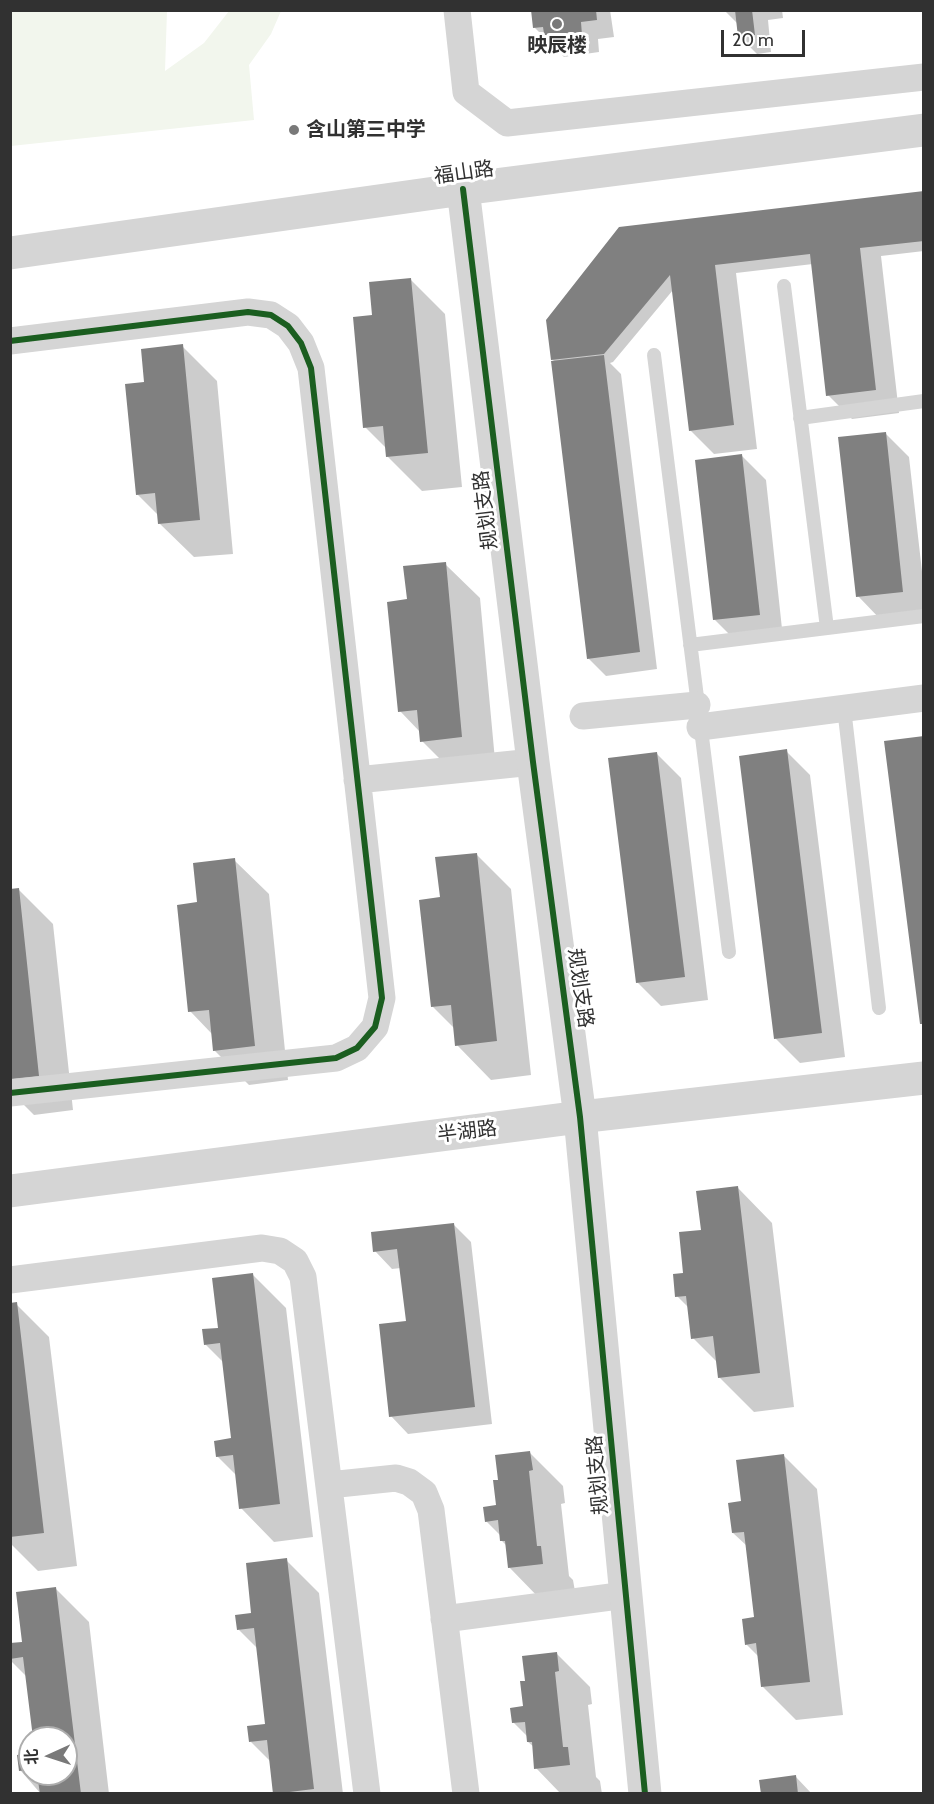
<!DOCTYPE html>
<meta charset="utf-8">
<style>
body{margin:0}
#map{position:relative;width:934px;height:1804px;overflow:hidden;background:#fff;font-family:Cabin,"Noto Sans SC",sans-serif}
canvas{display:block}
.frame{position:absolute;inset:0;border:12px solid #313131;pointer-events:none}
.north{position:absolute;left:18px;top:1726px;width:60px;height:60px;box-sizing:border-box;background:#fff;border:2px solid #adadad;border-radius:50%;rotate:267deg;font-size:16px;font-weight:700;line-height:24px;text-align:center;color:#313131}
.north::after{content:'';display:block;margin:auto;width:21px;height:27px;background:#797979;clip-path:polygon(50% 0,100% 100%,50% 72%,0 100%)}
.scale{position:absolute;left:721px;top:30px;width:84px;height:27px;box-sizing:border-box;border:3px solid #313131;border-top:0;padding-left:8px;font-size:18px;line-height:21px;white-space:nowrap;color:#313131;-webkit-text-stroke:4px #fff;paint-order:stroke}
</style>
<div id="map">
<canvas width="934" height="1804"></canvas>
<div class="frame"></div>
<div class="north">北</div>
<div class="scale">20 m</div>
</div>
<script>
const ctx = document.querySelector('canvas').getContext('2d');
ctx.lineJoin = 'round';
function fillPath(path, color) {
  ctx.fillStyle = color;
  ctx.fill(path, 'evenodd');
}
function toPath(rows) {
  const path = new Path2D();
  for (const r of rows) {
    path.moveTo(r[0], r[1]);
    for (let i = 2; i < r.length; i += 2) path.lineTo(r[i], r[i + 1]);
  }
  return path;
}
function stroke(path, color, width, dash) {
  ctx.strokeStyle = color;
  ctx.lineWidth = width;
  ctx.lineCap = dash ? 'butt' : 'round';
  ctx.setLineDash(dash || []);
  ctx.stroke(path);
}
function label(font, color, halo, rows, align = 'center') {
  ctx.font = font + ' Cabin,"Noto Sans SC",sans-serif';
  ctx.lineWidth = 6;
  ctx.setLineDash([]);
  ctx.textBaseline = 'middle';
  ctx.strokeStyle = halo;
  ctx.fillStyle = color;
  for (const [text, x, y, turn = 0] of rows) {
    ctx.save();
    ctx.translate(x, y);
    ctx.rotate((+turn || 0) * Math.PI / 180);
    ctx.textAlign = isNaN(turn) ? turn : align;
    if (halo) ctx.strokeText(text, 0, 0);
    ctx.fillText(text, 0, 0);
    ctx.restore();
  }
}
const green = toPath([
 [10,11,167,11,165,71,204,43,229,11,281,11,271,34,249,65,254,120,11,146]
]);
const shadow = toPath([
 [532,10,610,10,614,37,598,39,599,52,564,57,534,27],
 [724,10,782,10,783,18,768,20,771,52,757,54,739,36,737,23],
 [924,192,924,251,881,256,899,413,852,419,828,395,813,264,736,273,757,449,714,454,690,430,673,290,613,362,610,363,621,374,657,669,606,676,588,658,555,362,552,359,620,228],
 [410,279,445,314,462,487,422,491,387,456,387,449,365,427,374,316],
 [182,346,217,381,233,554,194,557,159,523,158,515,137,494,146,383],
 [885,433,909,457,924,589,924,615,881,620,858,596],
 [742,456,766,480,783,638,738,643,714,619],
 [445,564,480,598,496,771,456,775,422,741,421,733,400,711,408,601],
 [786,751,810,775,845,1057,800,1063,776,1039],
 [657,754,681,778,708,1000,661,1006,637,982],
 [476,854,511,889,531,1075,491,1080,457,1045,455,1029,432,1006,441,899],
 [234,860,269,894,288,1080,249,1085,214,1050,212,1034,190,1011,199,904],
 [10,890,19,890,53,924,73,1110,34,1115,10,1091],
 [738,1188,772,1223,794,1407,754,1412,719,1377,718,1363,693,1338,689,1308,677,1296,685,1274],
 [453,1224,471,1242,492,1424,408,1434,391,1416,407,1322,401,1268,392,1269,375,1251],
 [253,1275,286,1308,313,1537,274,1542,241,1508,237,1476,217,1456,233,1440,224,1363,205,1344,219,1329],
 [10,1304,16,1304,49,1337,77,1566,38,1571,10,1543],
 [530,1453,563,1486,565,1503,561,1504,569,1576,573,1580,576,1597,542,1601,509,1567,507,1546,502,1541,501,1536,486,1521,498,1506,500,1481],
 [784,1456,817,1489,843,1715,796,1720,763,1687,759,1657,746,1644,755,1618,747,1546,733,1533,742,1503],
 [286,1560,319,1593,343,1794,274,1794,271,1762,251,1742,266,1725,257,1648,239,1630,253,1614],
 [56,1589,89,1622,109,1794,41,1794,21,1771,30,1755,30,1774,66,1774,66,1738,35,1738,27,1677,10,1660,10,1644,23,1643],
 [557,1654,590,1687,592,1704,588,1705,596,1777,600,1781,602,1794,561,1794,536,1768,534,1747,528,1742,528,1737,513,1722,524,1708,526,1682],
 [796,1777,812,1794,762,1794]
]);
const building = toPath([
 [531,10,596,10,597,20,581,22,582,35,545,40,543,27,533,28],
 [735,10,752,10,755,35,738,37],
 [924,191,924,241,860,248,876,390,826,396,810,254,715,265,734,425,689,431,670,275,604,354,551,360,546,320,619,227],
 [411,278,428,453,386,457,383,426,363,428,353,317,372,315,369,282],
 [183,344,200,520,158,524,155,493,136,495,125,384,144,382,141,349],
 [604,355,640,652,587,659,551,361],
 [886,432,903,592,856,597,838,437],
 [742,454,760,615,713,620,695,460],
 [446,562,462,737,420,742,417,710,398,712,387,602,407,599,403,566],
 [924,736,924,1024,920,1024,884,741],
 [787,749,822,1033,774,1039,739,756],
 [657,752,685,977,636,983,608,758],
 [477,853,497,1041,455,1046,451,1005,431,1007,419,900,440,897,435,857],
 [235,858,255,1046,213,1051,209,1010,188,1012,177,905,197,902,193,863],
 [19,888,39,1076,10,1079,10,889],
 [738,1186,760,1373,718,1378,713,1336,691,1339,686,1296,675,1297,673,1274,683,1273,679,1232,701,1230,696,1191],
 [454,1223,475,1407,389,1417,379,1324,406,1321,397,1249,373,1252,371,1232],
 [253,1273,280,1504,239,1509,233,1455,216,1457,214,1441,231,1438,220,1343,204,1345,202,1329,218,1328,212,1278],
 [17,1302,44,1533,10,1537,10,1303],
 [530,1451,533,1470,529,1471,537,1546,541,1546,543,1564,508,1568,505,1541,500,1541,498,1520,485,1522,483,1507,496,1505,493,1480,498,1480,495,1455],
 [784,1454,810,1682,761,1687,756,1643,745,1645,742,1619,754,1617,744,1532,732,1533,728,1503,741,1501,736,1460],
 [287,1558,314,1789,273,1794,267,1740,249,1742,247,1726,265,1724,254,1628,237,1630,235,1615,251,1613,246,1563],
 [56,1587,81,1794,40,1794,37,1774,66,1774,66,1738,33,1738,23,1657,10,1659,10,1643,22,1642,16,1592],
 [557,1652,559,1671,555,1672,563,1747,568,1747,570,1765,534,1769,532,1742,527,1742,525,1722,512,1723,510,1708,523,1706,520,1681,525,1681,522,1656],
 [30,1753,30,1770,19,1771,17,1755],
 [796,1775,798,1794,761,1794,759,1780]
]);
const service = toPath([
 [784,286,827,628],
 [654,355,729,952],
 [800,418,924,401],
 [690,645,924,616],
 [844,708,879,1008]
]);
const minor = toPath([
 [457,10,466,92,507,123,924,77],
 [10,341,248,312,271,315,288,326,301,343,311,368,382,998,375,1027,357,1048,336,1058,10,1093],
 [583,716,697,705],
 [700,727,924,698],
 [357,780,533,762],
 [10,1280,262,1248,280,1251,295,1261,303,1277,367,1794],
 [329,1485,396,1478,409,1482,424,1493,431,1510,466,1794],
 [444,1619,626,1595]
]);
const tertiary = toPath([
 [463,189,533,762,580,1117,645,1794],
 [10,253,463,189,924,130],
 [10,1191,580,1117,924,1078]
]);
const cycleway = toPath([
 [463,189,533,762,580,1117,645,1794],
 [10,341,248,312,271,315,288,326,301,343,311,368,382,998,375,1027,357,1048,336,1058,10,1093]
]);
const markers = [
 [557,24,6,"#797979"],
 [294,130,6,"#797979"]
];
const poiNames = [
 ["映辰楼",557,46],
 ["含山第三中学",306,130,"left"]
];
const streetNames = [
 ["福山路",464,173,-8],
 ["规划支路",486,510,-97],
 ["规划支路",580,988,82],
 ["半湖路",467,1132,-7],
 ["规划支路",598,1475,-95]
];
fillPath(green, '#f2f6ed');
fillPath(shadow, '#0003');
fillPath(building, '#808080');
stroke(service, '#d5d5d5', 14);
stroke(minor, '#d5d5d5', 27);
stroke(tertiary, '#d5d5d5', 33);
stroke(cycleway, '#1b5e20', 6);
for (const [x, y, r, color] of markers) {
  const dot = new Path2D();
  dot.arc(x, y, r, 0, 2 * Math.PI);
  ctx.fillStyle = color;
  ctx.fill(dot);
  stroke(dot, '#fff', 2);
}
label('bold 20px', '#313131', '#fff', poiNames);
label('20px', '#313131', '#fff', streetNames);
</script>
